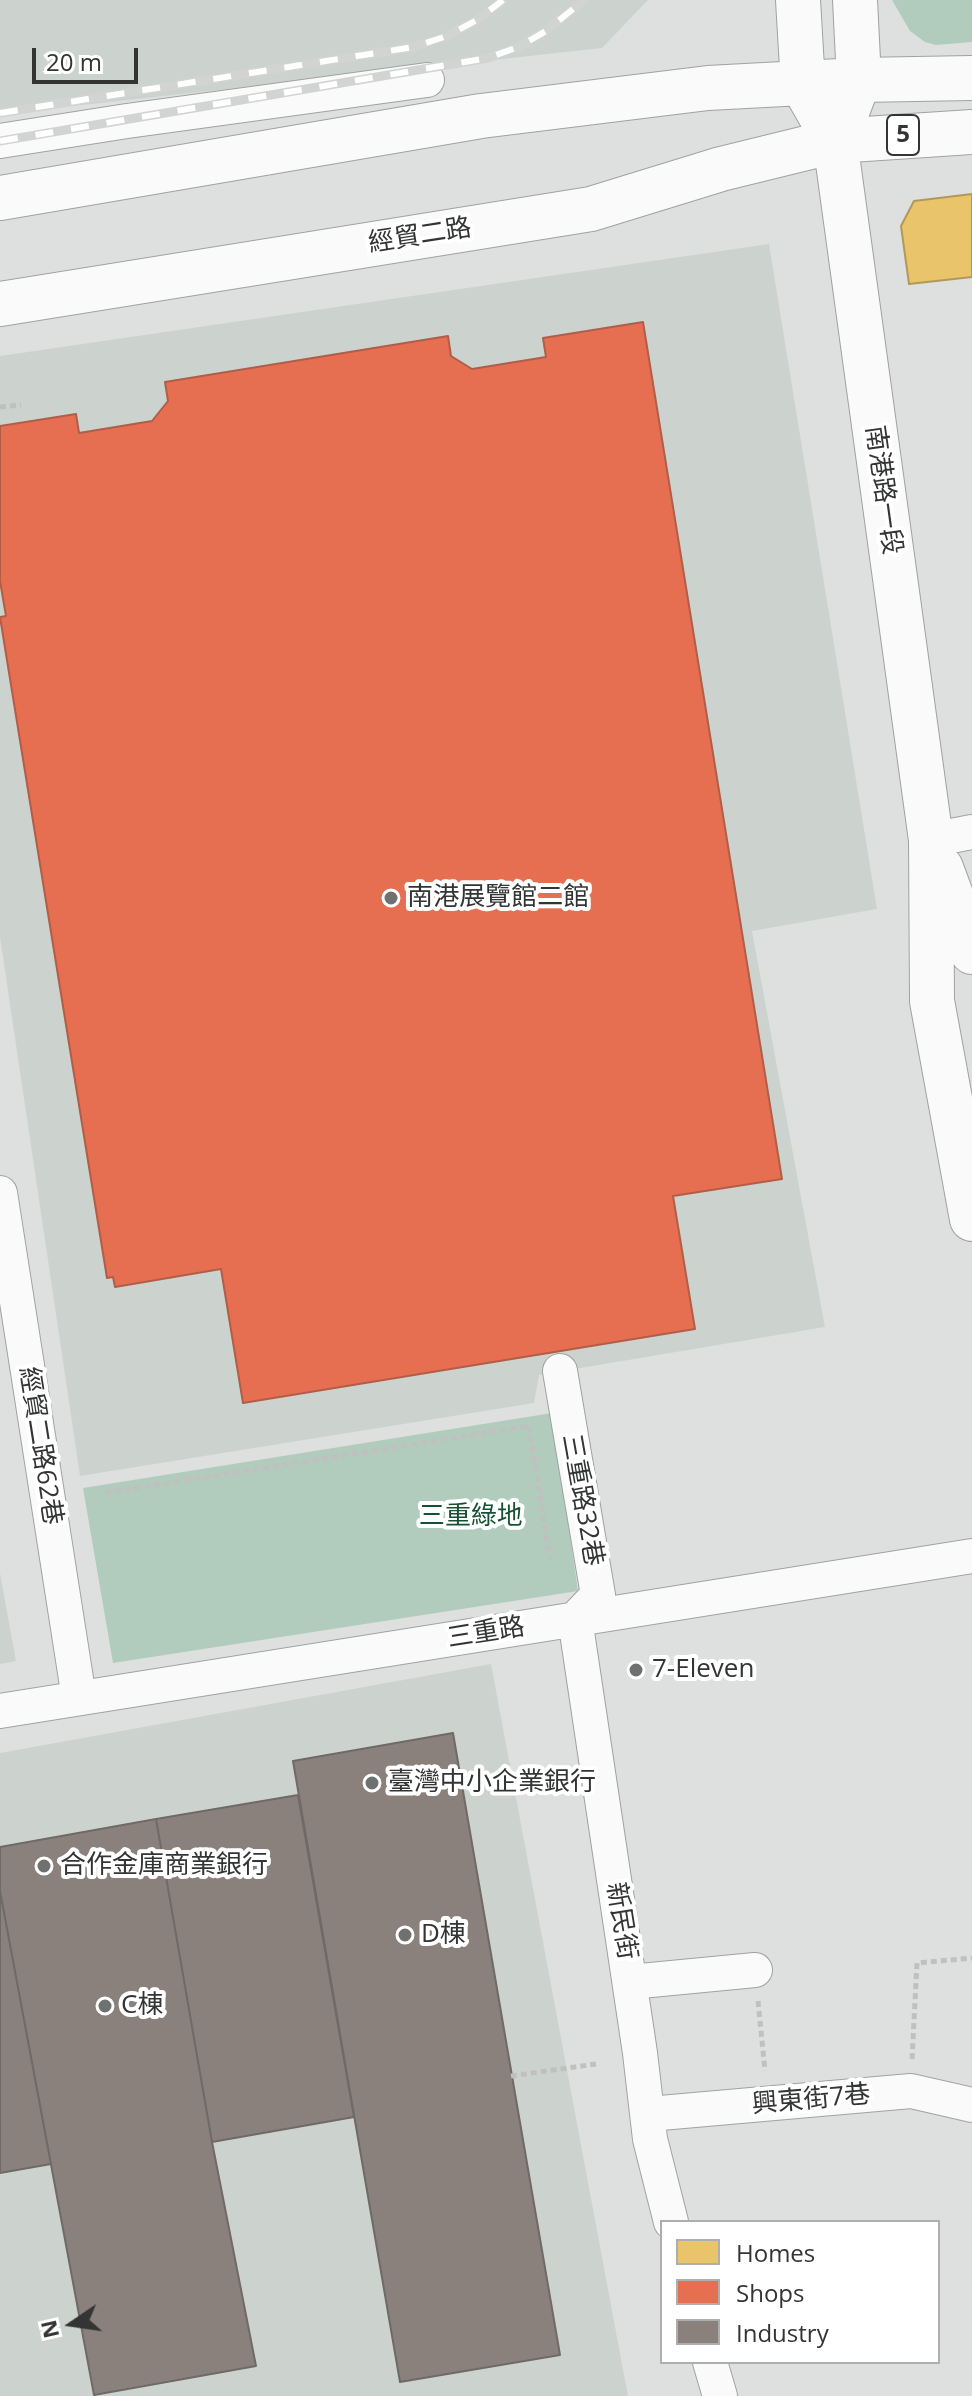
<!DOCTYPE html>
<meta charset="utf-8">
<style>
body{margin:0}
#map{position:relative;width:972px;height:2396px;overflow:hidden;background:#dee0df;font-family:"Open Sans",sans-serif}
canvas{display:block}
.legend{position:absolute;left:660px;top:2220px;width:280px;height:144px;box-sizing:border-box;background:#fff;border:2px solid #adaeae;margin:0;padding:10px 14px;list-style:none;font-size:24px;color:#333534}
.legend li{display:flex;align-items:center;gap:16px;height:40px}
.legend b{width:40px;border:2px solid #adaeae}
.north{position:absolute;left:32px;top:2284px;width:80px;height:80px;-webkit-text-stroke:6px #fff;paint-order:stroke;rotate:257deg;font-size:22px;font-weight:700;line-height:32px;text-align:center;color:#333534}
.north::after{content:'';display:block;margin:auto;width:28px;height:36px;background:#333534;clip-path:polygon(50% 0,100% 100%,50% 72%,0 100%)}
.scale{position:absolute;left:32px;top:48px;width:106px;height:36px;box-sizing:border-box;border:4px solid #333534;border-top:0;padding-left:10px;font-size:24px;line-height:28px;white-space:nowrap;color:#333534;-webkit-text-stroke:6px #fff;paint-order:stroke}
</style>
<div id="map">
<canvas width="972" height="2396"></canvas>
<ul class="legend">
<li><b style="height:22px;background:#e9c46a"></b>Homes</li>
<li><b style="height:22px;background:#e76f51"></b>Shops</li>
<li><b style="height:22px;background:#8a817c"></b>Industry</li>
</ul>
<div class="north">N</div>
<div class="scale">20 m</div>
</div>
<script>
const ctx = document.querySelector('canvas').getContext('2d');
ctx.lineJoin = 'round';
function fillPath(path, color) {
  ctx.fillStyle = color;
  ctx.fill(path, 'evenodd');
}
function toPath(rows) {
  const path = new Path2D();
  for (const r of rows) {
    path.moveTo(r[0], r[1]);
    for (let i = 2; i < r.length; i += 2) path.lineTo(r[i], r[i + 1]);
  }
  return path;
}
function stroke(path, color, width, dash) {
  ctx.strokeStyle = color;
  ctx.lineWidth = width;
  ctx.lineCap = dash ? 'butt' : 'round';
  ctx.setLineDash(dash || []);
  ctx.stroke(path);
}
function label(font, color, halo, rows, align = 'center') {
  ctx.font = font + ' "Open Sans","Noto Sans TC",sans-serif';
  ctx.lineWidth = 8;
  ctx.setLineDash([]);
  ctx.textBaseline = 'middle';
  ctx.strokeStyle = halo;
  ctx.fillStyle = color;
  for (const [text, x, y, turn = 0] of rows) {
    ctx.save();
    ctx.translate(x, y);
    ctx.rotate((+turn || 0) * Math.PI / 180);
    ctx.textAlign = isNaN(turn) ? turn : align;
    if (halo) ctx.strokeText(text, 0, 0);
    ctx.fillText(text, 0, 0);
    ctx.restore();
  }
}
const built = toPath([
 [0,0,648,0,602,48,0,114],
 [769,244,877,909,752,931,825,1327,539,1375,534,1403,80,1476,0,937,0,356],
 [0,1573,16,1661,0,1664],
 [491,1664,628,2396,0,2396,0,1753]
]);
const green = toPath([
 [892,0,972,0,972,42,936,45,925,42,910,31],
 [552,1413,578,1591,113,1663,83,1488]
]);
const homes = toPath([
 [972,194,972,277,909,284,901,226,914,201,972,194]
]);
const shops = toPath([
 [643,322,782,1179,673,1196,695,1329,243,1403,221,1269,115,1287,113,1277,107,1278,0,617,6,616,0,581,0,426,76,414,79,433,152,421,168,401,165,382,448,336,451,356,472,369,546,357,543,338,643,322]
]);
const industry = toPath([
 [453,1733,560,2355,400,2382,293,1761,453,1733],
 [298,1795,354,2117,212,2142,156,1819,298,1795],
 [156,1819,212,2142,256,2366,94,2395,0,1891,0,1847,156,1819],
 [0,1891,51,2164,0,2173,0,1891]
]);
const path = toPath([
 [0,407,21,405],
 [105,1493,529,1426,550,1560],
 [758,2001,765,2071],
 [912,2059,917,1963,972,1958],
 [511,2076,596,2064]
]);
const minor = toPath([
 [0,141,127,121,427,80],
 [931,840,972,832],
 [0,1193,79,1698],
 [560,1371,598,1595,575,1619,640,2053,650,2139,671,2222],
 [0,1711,972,1556],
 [630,1982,755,1970],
 [649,2114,911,2091,972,2105],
 [710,2362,720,2396]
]);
const major = toPath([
 [798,0,803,85,835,141,931,840,932,1001,972,1219],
 [848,109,859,80,855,0],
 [0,198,481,116,708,88,859,80,972,78],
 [0,304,591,209,721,169,835,141,972,132],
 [941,868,972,952]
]);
const rail = toPath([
 [0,113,414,47,447,36,477,20,503,0],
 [0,141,488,58,518,47,546,31,584,0]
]);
const markers = [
 [391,898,8,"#6f7170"],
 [636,1670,8,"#6f7170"],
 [372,1783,8,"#6f7170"],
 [44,1866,8,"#6f7170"],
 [405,1935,8,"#6f7170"],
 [105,2006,8,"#6f7170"]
];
const shields = [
 [903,135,32]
];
const shieldNames = [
 ["5",903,135]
];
const streetNames = [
 ["經貿二路",420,236,-9],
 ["南港路一段",883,490,82],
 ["經貿二路62巷",40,1446,81],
 ["三重路32巷",582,1500,80],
 ["三重路",486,1633,-9],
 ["新民街",621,1921,81],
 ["興東街7巷",811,2100,-5]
];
const poiNames = [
 ["南港展覽館二館",407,898],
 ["7-Eleven",652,1670],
 ["臺灣中小企業銀行",388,1783],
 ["合作金庫商業銀行",60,1866],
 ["D棟",421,1935],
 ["C棟",121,2006]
];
const parkNames = [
 ["三重綠地",471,1517]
];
fillPath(built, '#ccd3cf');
fillPath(green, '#b1ccbc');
fillPath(homes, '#e9c46a');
stroke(homes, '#b2995a', 2);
fillPath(shops, '#e76f51');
stroke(shops, '#b15e48', 2);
fillPath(industry, '#8a817c');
stroke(industry, '#706a66', 2);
stroke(minor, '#a0a2a1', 36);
stroke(major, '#a0a2a1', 46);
stroke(path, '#c0c0c0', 5, [6, 4]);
stroke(minor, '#fafafa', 34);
stroke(major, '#fafafa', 44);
stroke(rail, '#d2d3d3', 9);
stroke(rail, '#fff', 6, [18]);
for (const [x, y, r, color] of markers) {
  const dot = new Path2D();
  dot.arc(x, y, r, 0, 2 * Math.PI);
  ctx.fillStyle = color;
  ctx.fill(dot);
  stroke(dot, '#fff', 3);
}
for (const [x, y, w] of shields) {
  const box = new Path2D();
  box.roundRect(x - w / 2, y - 20, w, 40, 6);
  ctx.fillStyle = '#fff';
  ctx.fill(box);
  stroke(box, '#333534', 2);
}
label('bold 24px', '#333534', null, shieldNames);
label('26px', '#333534', '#fff', streetNames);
label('26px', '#333534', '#fff', poiNames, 'left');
label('26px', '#185034', '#fff', parkNames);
</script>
